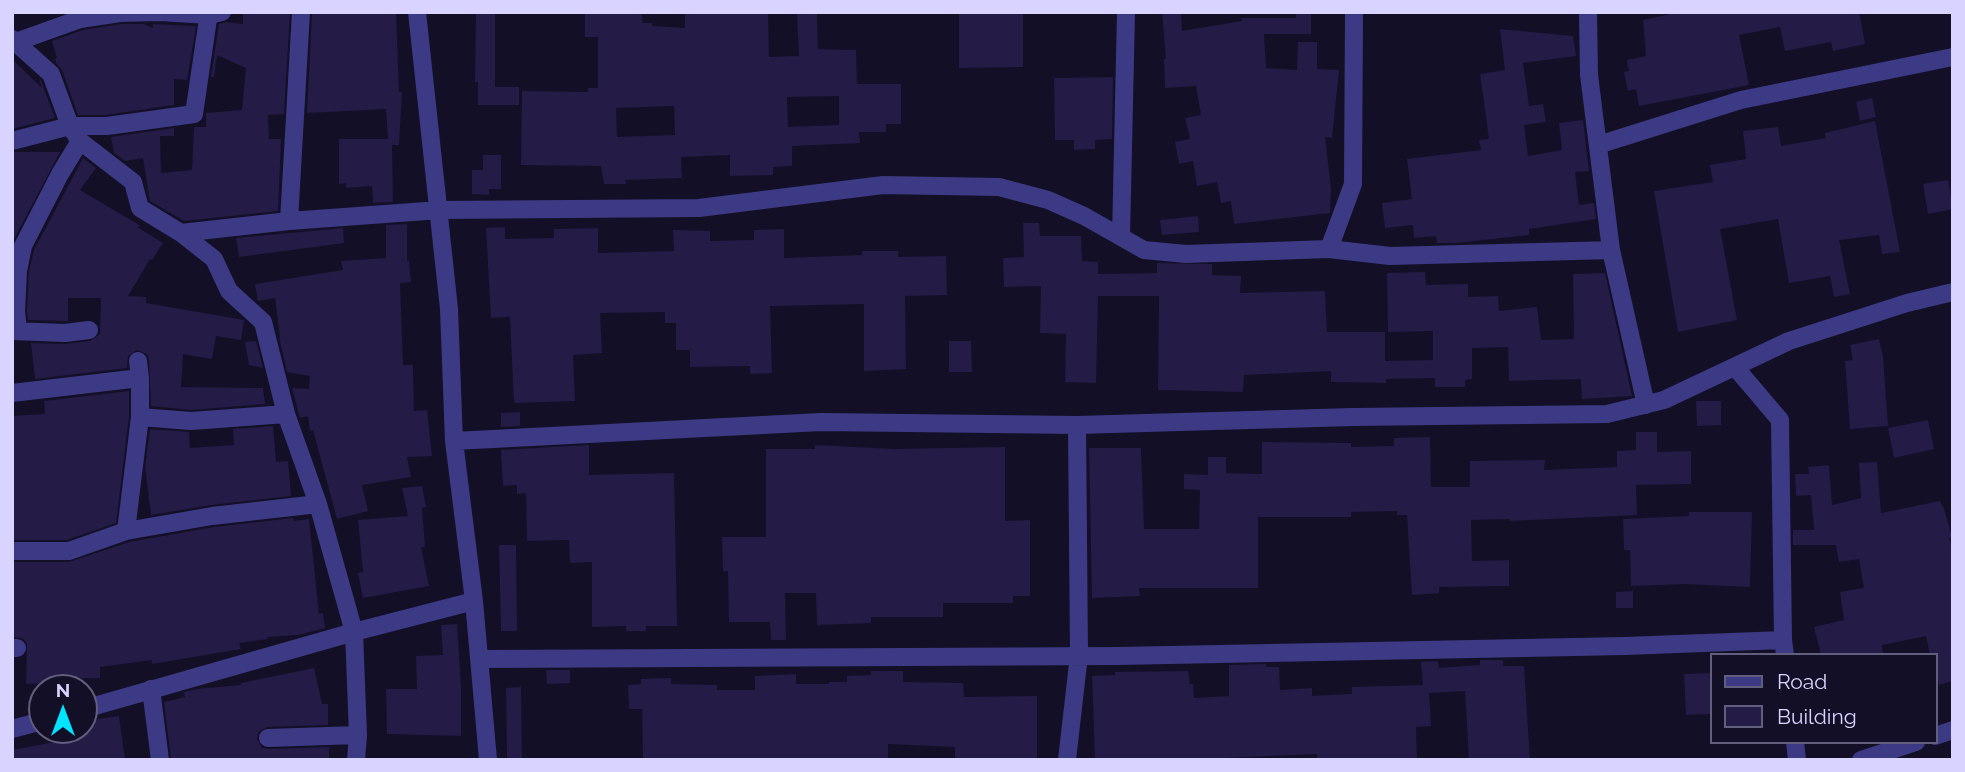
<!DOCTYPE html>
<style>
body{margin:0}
#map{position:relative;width:1965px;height:772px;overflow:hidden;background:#130f26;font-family:Raleway,sans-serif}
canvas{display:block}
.frame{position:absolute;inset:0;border:14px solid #d9d4ff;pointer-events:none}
.legend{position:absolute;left:1710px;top:653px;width:228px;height:91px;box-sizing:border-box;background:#130f26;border:2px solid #625e7d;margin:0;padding:9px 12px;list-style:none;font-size:21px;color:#d9d4ff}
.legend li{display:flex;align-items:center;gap:14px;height:35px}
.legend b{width:35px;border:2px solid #625e7d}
.north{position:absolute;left:28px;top:674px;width:70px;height:70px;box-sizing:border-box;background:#130f26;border:2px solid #625e7d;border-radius:50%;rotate:0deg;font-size:19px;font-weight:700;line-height:28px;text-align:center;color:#d9d4ff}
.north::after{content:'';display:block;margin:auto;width:24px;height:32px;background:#00e5ff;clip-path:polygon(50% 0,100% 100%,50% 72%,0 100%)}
</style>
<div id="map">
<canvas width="1965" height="772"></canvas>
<div class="frame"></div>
<ul class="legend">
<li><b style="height:9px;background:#3d3a85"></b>Road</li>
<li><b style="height:19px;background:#241b47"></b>Building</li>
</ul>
<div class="north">N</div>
</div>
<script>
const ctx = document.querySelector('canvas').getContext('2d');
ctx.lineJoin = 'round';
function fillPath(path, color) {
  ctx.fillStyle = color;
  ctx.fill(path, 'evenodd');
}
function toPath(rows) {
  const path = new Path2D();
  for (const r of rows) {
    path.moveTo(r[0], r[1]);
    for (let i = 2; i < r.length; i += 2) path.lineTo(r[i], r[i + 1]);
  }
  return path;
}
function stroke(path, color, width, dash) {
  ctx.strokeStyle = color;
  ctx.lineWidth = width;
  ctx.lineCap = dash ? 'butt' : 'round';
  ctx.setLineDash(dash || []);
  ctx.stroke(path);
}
const building = toPath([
 [243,12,290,12,284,114,268,115,269,139,281,139,278,211,184,221,150,201,143,158,125,161,114,153,111,137,174,128,174,136,160,136,161,173,192,170,194,127,206,127,206,113,242,110,246,68,217,55,214,77,211,77,219,24,226,22,243,24],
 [312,12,396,12,399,92,402,92,399,145,392,145,393,202,373,203,372,186,346,188,346,183,339,184,339,139,388,139,386,109,307,113],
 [476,12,495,12,495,87,519,87,519,105,478,105,478,82,475,82],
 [585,12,642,12,642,23,652,23,652,26,685,28,685,12,768,12,769,57,799,56,797,13,817,13,818,49,856,50,857,84,901,84,901,124,886,124,886,132,859,132,860,143,792,146,792,166,773,167,773,175,730,176,730,155,681,157,682,178,625,180,626,184,604,184,601,166,521,165,522,91,588,92,588,88,598,88,598,37,585,37],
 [839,96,839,125,788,127,787,97],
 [674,106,675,135,617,137,616,108],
 [959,12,1023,14,1023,67,959,68],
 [1162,12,1181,12,1182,31,1242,21,1241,18,1296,18,1296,12,1311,12,1311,34,1264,34,1266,68,1297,70,1298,42,1317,42,1317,69,1339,70,1332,138,1325,137,1331,189,1330,213,1234,224,1231,201,1221,203,1217,182,1197,186,1193,161,1179,164,1175,142,1190,139,1185,118,1201,115,1196,86,1165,88,1164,59,1166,59],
 [1680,12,1859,12,1865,44,1833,51,1831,42,1785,51,1780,27,1739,35,1749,85,1639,106,1636,89,1628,91,1624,72,1629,71,1627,60,1646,56,1643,20],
 [121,24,143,24,153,28,153,24,196,26,187,80,174,79,174,105,106,115,78,115,62,70,56,63,55,59,57,58,52,41,83,30],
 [1500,29,1573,36,1576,56,1523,63,1529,106,1543,104,1546,122,1524,125,1528,156,1562,150,1559,123,1583,120,1589,171,1575,172,1579,205,1594,203,1596,219,1529,229,1529,235,1456,243,1437,243,1436,236,1414,238,1413,225,1385,228,1382,203,1412,199,1407,159,1481,150,1479,140,1489,139,1480,74,1505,70],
 [12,59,42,88,39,79,41,81,55,118,12,129],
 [1113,77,1112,139,1095,140,1095,149,1074,150,1074,140,1055,140,1054,78],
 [1872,98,1876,117,1860,121,1856,102],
 [1875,121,1900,252,1882,254,1879,235,1839,240,1850,294,1834,297,1830,276,1789,283,1778,219,1720,229,1737,320,1678,332,1654,191,1713,182,1710,165,1746,159,1743,131,1778,127,1781,146,1826,138,1825,133],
 [12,152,60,152,12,243],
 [483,155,501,155,501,189,489,189,489,195,472,194,472,170,483,170],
 [83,158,96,168,80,190,141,226,137,227,163,243,152,260,150,259,128,296,146,297,146,303,244,320,241,340,216,336,212,359,183,354,181,387,263,388,265,404,191,410,151,406,149,359,147,354,137,350,128,356,127,368,35,379,31,343,65,344,90,341,100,334,101,298,68,298,68,321,28,320,27,311,29,272,34,250],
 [1948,180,1953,209,1928,214,1923,184],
 [1198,216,1199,232,1162,235,1160,220],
 [1023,223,1039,223,1040,236,1081,236,1082,261,1098,262,1098,274,1157,273,1157,263,1212,264,1212,275,1241,276,1240,293,1325,291,1327,332,1385,332,1385,361,1433,360,1433,331,1388,332,1387,273,1425,272,1426,285,1468,284,1468,297,1498,296,1499,311,1537,307,1541,340,1574,339,1573,274,1605,273,1632,396,1582,399,1581,379,1509,381,1508,347,1472,348,1472,379,1465,380,1465,387,1435,387,1435,378,1386,379,1386,383,1331,382,1331,371,1244,375,1243,392,1158,390,1159,296,1098,296,1096,383,1065,382,1066,334,1040,333,1041,286,1004,287,1003,258,1024,257],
 [407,224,407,261,409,261,411,282,400,283,403,365,413,365,414,411,427,410,432,456,407,457,411,477,362,485,368,511,337,519,313,430,310,431,308,416,300,418,292,388,309,389,310,376,287,372,279,337,280,337,275,298,258,301,255,284,343,270,341,261,386,258,386,225],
 [505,227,505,239,554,238,554,229,598,228,598,253,674,251,673,230,710,231,710,241,754,240,754,230,784,229,784,258,862,255,862,251,898,251,898,257,946,256,947,295,905,296,906,369,864,371,864,304,770,306,772,373,750,374,750,366,690,367,690,350,676,350,676,323,665,323,665,312,600,313,602,353,573,355,575,401,514,403,510,317,491,318,486,228],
 [343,228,344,243,239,257,236,238],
 [1879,339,1883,356,1888,426,1850,429,1845,361,1853,360,1850,345],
 [256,341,263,368,249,365,245,342],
 [949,341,971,341,972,372,949,372],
 [129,391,129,416,116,523,67,540,12,540,12,416,45,414,44,401],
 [1696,401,1721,401,1721,425,1697,426],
 [520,412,520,426,501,427,501,413],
 [1928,420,1934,449,1894,458,1888,428],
 [273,426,276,462,288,461,291,496,211,505,151,515,145,467,150,429,189,432,190,448,234,445,233,429],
 [1636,432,1657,432,1657,452,1691,451,1691,484,1636,485,1637,515,1510,521,1510,519,1471,520,1472,561,1509,560,1509,586,1439,587,1439,593,1412,595,1407,515,1397,515,1397,511,1351,512,1351,517,1258,517,1258,588,1139,588,1140,596,1092,598,1089,448,1141,448,1144,529,1199,529,1200,490,1184,489,1184,474,1208,475,1208,457,1226,457,1226,473,1262,474,1262,442,1351,443,1351,447,1394,446,1394,438,1430,437,1431,487,1470,487,1470,461,1545,460,1544,470,1617,467,1617,451,1636,450],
 [589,445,589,475,674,473,677,626,646,626,646,631,626,631,626,626,592,627,592,562,570,563,569,540,527,541,526,493,517,494,517,485,503,486,501,450],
 [815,445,895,449,1005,447,1005,521,1030,520,1030,596,1013,596,1013,603,943,603,943,617,871,617,871,623,817,625,816,593,785,593,786,640,771,640,770,622,729,622,728,571,723,571,722,537,766,537,766,449,815,449],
 [1877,462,1881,513,1940,501,1944,509,1952,537,1949,538,1953,552,1953,681,1939,685,1935,670,1935,655,1930,655,1926,636,1882,645,1883,655,1821,655,1814,627,1844,620,1840,592,1864,588,1859,559,1839,562,1836,545,1793,545,1793,530,1814,530,1811,495,1796,496,1795,474,1809,474,1808,467,1829,465,1832,505,1861,498,1859,463],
 [422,486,426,507,422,508,425,547,421,547,429,586,363,598,358,573,363,572,358,520,408,516,402,488],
 [1689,512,1752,512,1750,587,1686,584,1631,586,1630,550,1624,550,1623,519,1689,516],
 [293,518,294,521,309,519,319,614,323,613,325,628,298,635,267,637,268,639,239,643,241,649,152,664,152,660,100,667,100,678,51,679,51,683,26,684,27,643,22,638,12,637,12,562,69,562,129,542,214,527],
 [499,545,516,545,517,631,501,631],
 [1633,591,1633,608,1616,608,1616,592],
 [457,624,461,687,461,736,387,734,386,689,417,689,416,656,443,655,441,625],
 [1480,660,1503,660,1503,666,1524,666,1530,760,1469,760,1465,691,1429,693,1431,726,1416,727,1417,760,1317,760,1317,754,1178,760,1095,759,1092,676,1115,675,1115,672,1188,671,1190,684,1193,684,1194,698,1229,696,1229,665,1266,664,1266,667,1279,667,1280,690,1312,688,1312,696,1352,694,1352,687,1423,685,1421,662,1438,661,1439,668,1480,665],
 [314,668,322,704,328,704,328,725,267,727,258,732,257,739,262,748,268,749,329,747,329,760,171,760,164,702,185,697,184,692,197,689,241,685,241,683],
 [546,670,570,670,570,683,547,684],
 [871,671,903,671,903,682,963,683,964,697,1037,696,1037,760,955,758,955,747,888,744,888,760,643,758,642,709,629,709,628,685,641,684,641,679,671,678,671,684,717,685,717,690,755,690,755,676,796,674,796,684,829,684,829,682,847,682,847,676,871,675],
 [1711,673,1711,714,1686,715,1684,674],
 [521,687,522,760,507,760,506,688],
 [119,716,125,760,12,760,12,750,65,740,64,730,84,730,84,721]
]);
const minor = toPath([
 [1588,12,1589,75,1611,250,1646,405],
 [12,39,51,74,70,126,80,141,133,182,140,208,181,233,214,259,229,291,263,322,286,414,318,504,354,632,358,735,356,760],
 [16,42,80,19,120,13,160,12,209,15,222,12],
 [12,141,70,126,107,126,194,114,209,12],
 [1598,145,1741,100,1953,57],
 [289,221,301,12],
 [181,233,289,221,440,210,699,208,883,185,999,187,1048,200,1084,216,1144,250,1186,254,1329,249,1390,256,1611,250],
 [1121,237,1126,12],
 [1329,249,1353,184,1354,12],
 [18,330,16,311,18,271,23,246,60,174,80,141],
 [12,331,65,333,89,330],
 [1735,367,1780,420,1783,640],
 [12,393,140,378],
 [140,417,191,421,286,414],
 [454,441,821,422,1077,425,1353,417,1607,414,1664,400,1789,341,1907,303,1953,292],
 [126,531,140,417,140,378,138,361],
 [12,551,69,551,126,531,212,516,318,504],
 [474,601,488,760],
 [12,648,17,648],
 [480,659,1118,656,1625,646,1783,640,1785,655],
 [151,689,160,760],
 [84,709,354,632,474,601,454,441,449,309,417,12],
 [12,729,42,721],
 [1935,736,1953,730],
 [268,738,358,735],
 [1795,742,1797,760],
 [1067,760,1079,655,1077,425],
 [1861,760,1916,742]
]);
fillPath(building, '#241b47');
stroke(minor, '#3d3a85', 18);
</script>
